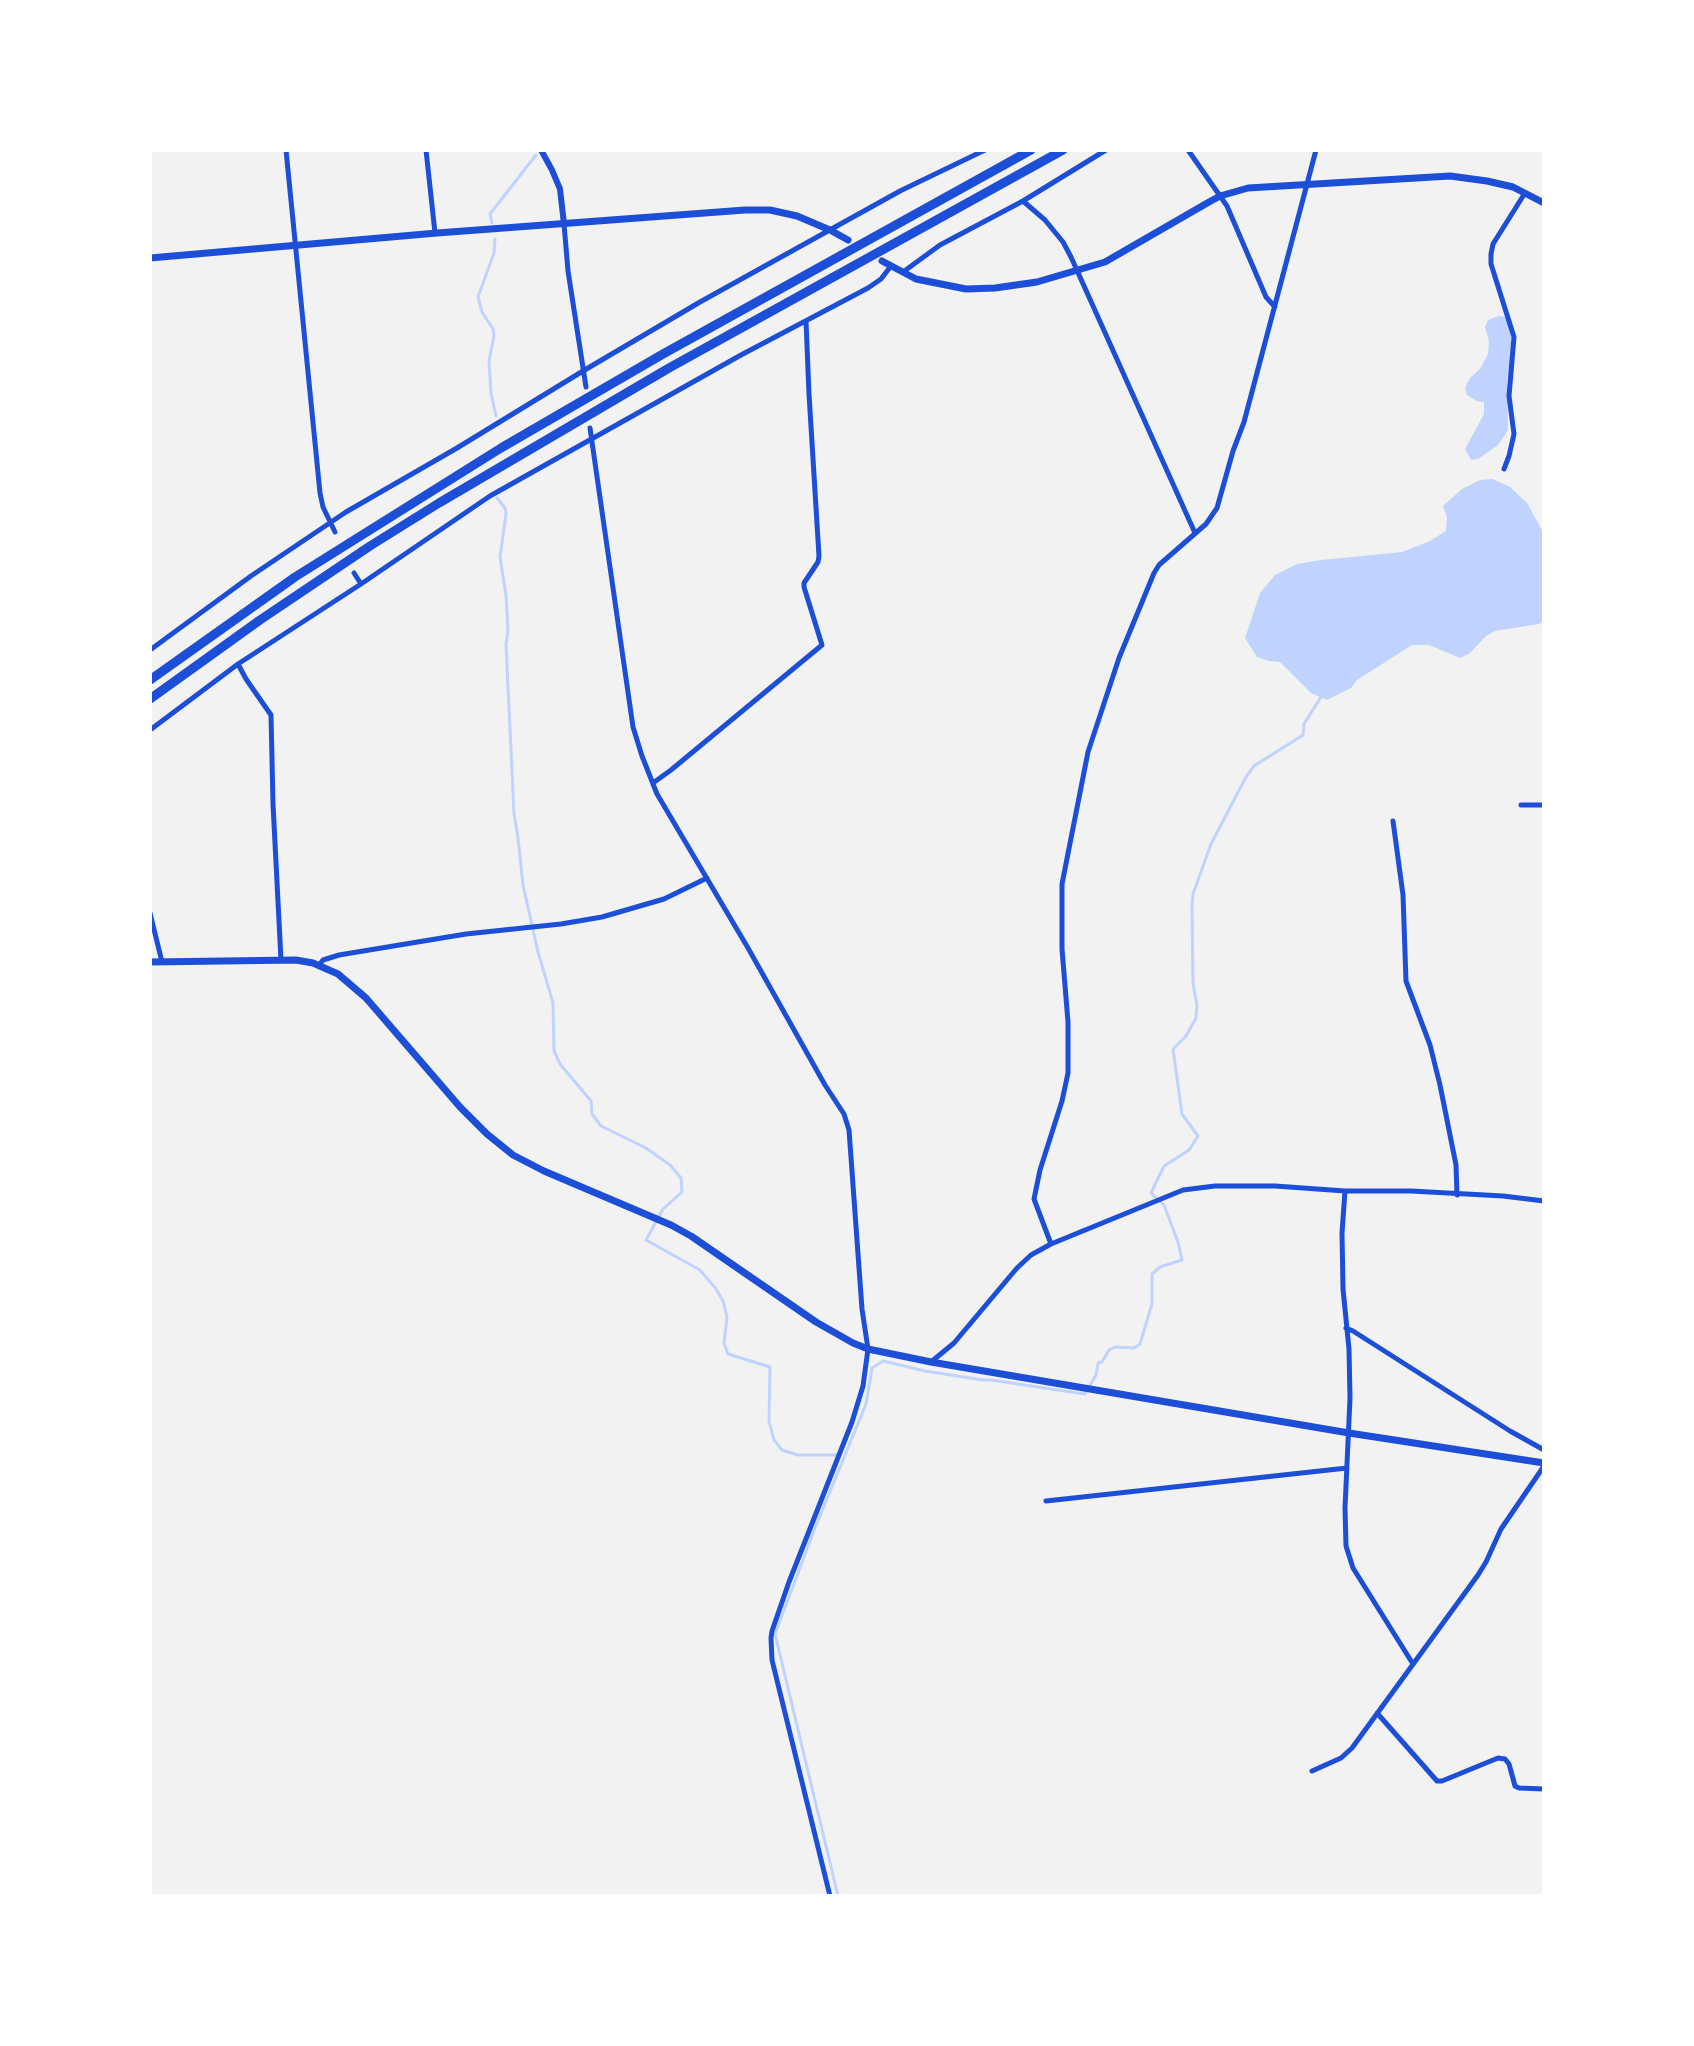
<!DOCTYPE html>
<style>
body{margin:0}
#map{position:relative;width:1694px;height:2046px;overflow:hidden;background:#f2f2f2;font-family:"Varela Round",sans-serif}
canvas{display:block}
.frame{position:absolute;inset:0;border:152px solid #fff;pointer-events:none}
</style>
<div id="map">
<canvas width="1694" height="2046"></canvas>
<div class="frame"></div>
</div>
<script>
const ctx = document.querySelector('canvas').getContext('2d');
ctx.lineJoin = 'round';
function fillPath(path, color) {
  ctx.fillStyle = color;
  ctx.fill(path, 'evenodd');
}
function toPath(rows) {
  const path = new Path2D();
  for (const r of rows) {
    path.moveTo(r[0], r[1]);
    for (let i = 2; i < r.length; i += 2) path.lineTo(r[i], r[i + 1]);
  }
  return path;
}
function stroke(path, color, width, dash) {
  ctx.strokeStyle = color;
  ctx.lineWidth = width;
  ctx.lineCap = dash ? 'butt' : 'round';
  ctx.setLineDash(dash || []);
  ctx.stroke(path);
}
const water = toPath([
 [1499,316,1506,317,1511,329,1511,360,1507,380,1508,430,1498,445,1478,459,1471,460,1465,449,1484,414,1484,402,1477,401,1467,395,1465,388,1470,378,1480,369,1488,354,1489,341,1485,327,1488,320],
 [1493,479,1510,487,1527,503,1544,534,1544,621,1539,624,1495,631,1486,636,1470,653,1460,658,1429,645,1412,645,1357,680,1351,688,1327,700,1311,693,1280,662,1269,661,1257,657,1245,638,1260,593,1275,575,1297,564,1321,560,1402,552,1428,542,1446,531,1447,517,1443,506,1462,489,1480,480]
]);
const stream = toPath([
 [492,223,490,214,536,155],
 [495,239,494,253,478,297,482,312,493,329,494,336,489,361,491,393,496,416],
 [497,498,505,508,506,514,500,557,506,595,508,631,506,644,514,814,518,838,523,885,538,952,553,1003,554,1051,560,1064,591,1101,592,1114,601,1126,646,1148,670,1165,681,1178,682,1192,663,1209,646,1240,700,1270,716,1289,723,1301,727,1317,724,1343,728,1354,770,1367,769,1421,774,1440,782,1450,798,1455,837,1455],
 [838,1896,775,1634,815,1528,866,1404,872,1368,883,1361,925,1371,983,1380,991,1380,1085,1394,1096,1375,1098,1363,1102,1362,1109,1350,1115,1347,1134,1348,1140,1344,1152,1304,1152,1274,1160,1267,1182,1260,1178,1242,1164,1205,1151,1193,1164,1166,1189,1150,1198,1136,1182,1114,1173,1049,1186,1036,1196,1018,1197,1006,1193,983,1192,905,1193,894,1211,844,1246,777,1254,766,1303,735,1304,724,1321,697]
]);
const minor = toPath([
 [286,150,320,493,323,507,335,532],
 [426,150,435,233],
 [1188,150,1227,206,1266,297,1275,307],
 [1023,201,1045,220,1063,242,1071,257,1195,533],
 [564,224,568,271,586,387],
 [903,272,940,245,1023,201,1106,150],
 [590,428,633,727,642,756,657,794,748,948,825,1085,844,1114,849,1130,862,1309,868,1349,863,1386,852,1422,789,1582,772,1631,771,1638,772,1660,830,1896],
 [1504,469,1509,456,1514,434,1509,396,1514,337,1491,264,1491,254,1493,244,1525,193],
 [354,573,361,584],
 [150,650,251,576,346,512,457,448,583,371,700,302,900,191,985,150],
 [238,664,246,679,271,715,273,804,281,960],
 [150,730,238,664,361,584,490,496,741,355,868,288,881,279,891,266],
 [653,783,671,770,822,645,804,587,804,583,818,562,819,556,809,394,806,321],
 [1521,805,1544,805],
 [1393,821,1403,895,1406,981,1430,1045,1440,1085,1456,1165,1457,1195],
 [150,913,162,962],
 [319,965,323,960,339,955,466,934,561,924,602,917,664,899,707,878],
 [1345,1191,1342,1233,1343,1289,1349,1349,1350,1398,1345,1508,1346,1546,1353,1568,1413,1664],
 [1051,1244,1034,1199,1040,1170,1062,1101,1068,1073,1068,1022,1062,949,1062,884,1088,752,1119,658,1154,573,1159,565,1206,524,1217,508,1233,451,1244,422,1316,150],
 [1346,1328,1353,1331,1510,1431,1544,1450],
 [931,1362,954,1343,1017,1268,1031,1255,1051,1244,1183,1190,1215,1186,1275,1186,1345,1191,1411,1191,1503,1196,1544,1201],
 [1046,1501,1347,1468],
 [1377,1713,1437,1781,1442,1781,1498,1758,1505,1759,1509,1764,1515,1786,1519,1788,1544,1789],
 [1312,1771,1341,1758,1352,1748,1478,1575,1486,1562,1501,1529,1544,1466]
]);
const tertiary = toPath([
 [541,150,552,170,560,189,564,224]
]);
const secondary = toPath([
 [150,962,296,960,313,963,338,974,366,998,460,1107,487,1134,513,1155,544,1171,671,1225,691,1236,816,1322,853,1343,868,1349,931,1362,1349,1433,1544,1463]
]);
const primary = toPath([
 [150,258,437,233,745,210,770,210,797,216,830,230,848,240],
 [882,261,916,279,966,289,995,288,1037,282,1105,262,1209,202,1220,196,1248,188,1450,176,1487,181,1513,187,1544,203]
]);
const motorway = toPath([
 [150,680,295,577,501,448,663,354,1031,150],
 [150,699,260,620,370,546,439,503,669,368,1063,150]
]);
fillPath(water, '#bfd3fe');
stroke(stream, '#bfd3fe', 3);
stroke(minor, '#1d4ed8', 5);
stroke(tertiary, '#1d4ed8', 6);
stroke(secondary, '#1d4ed8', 7);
stroke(primary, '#1d4ed8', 7);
stroke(motorway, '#1d4ed8', 9);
</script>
